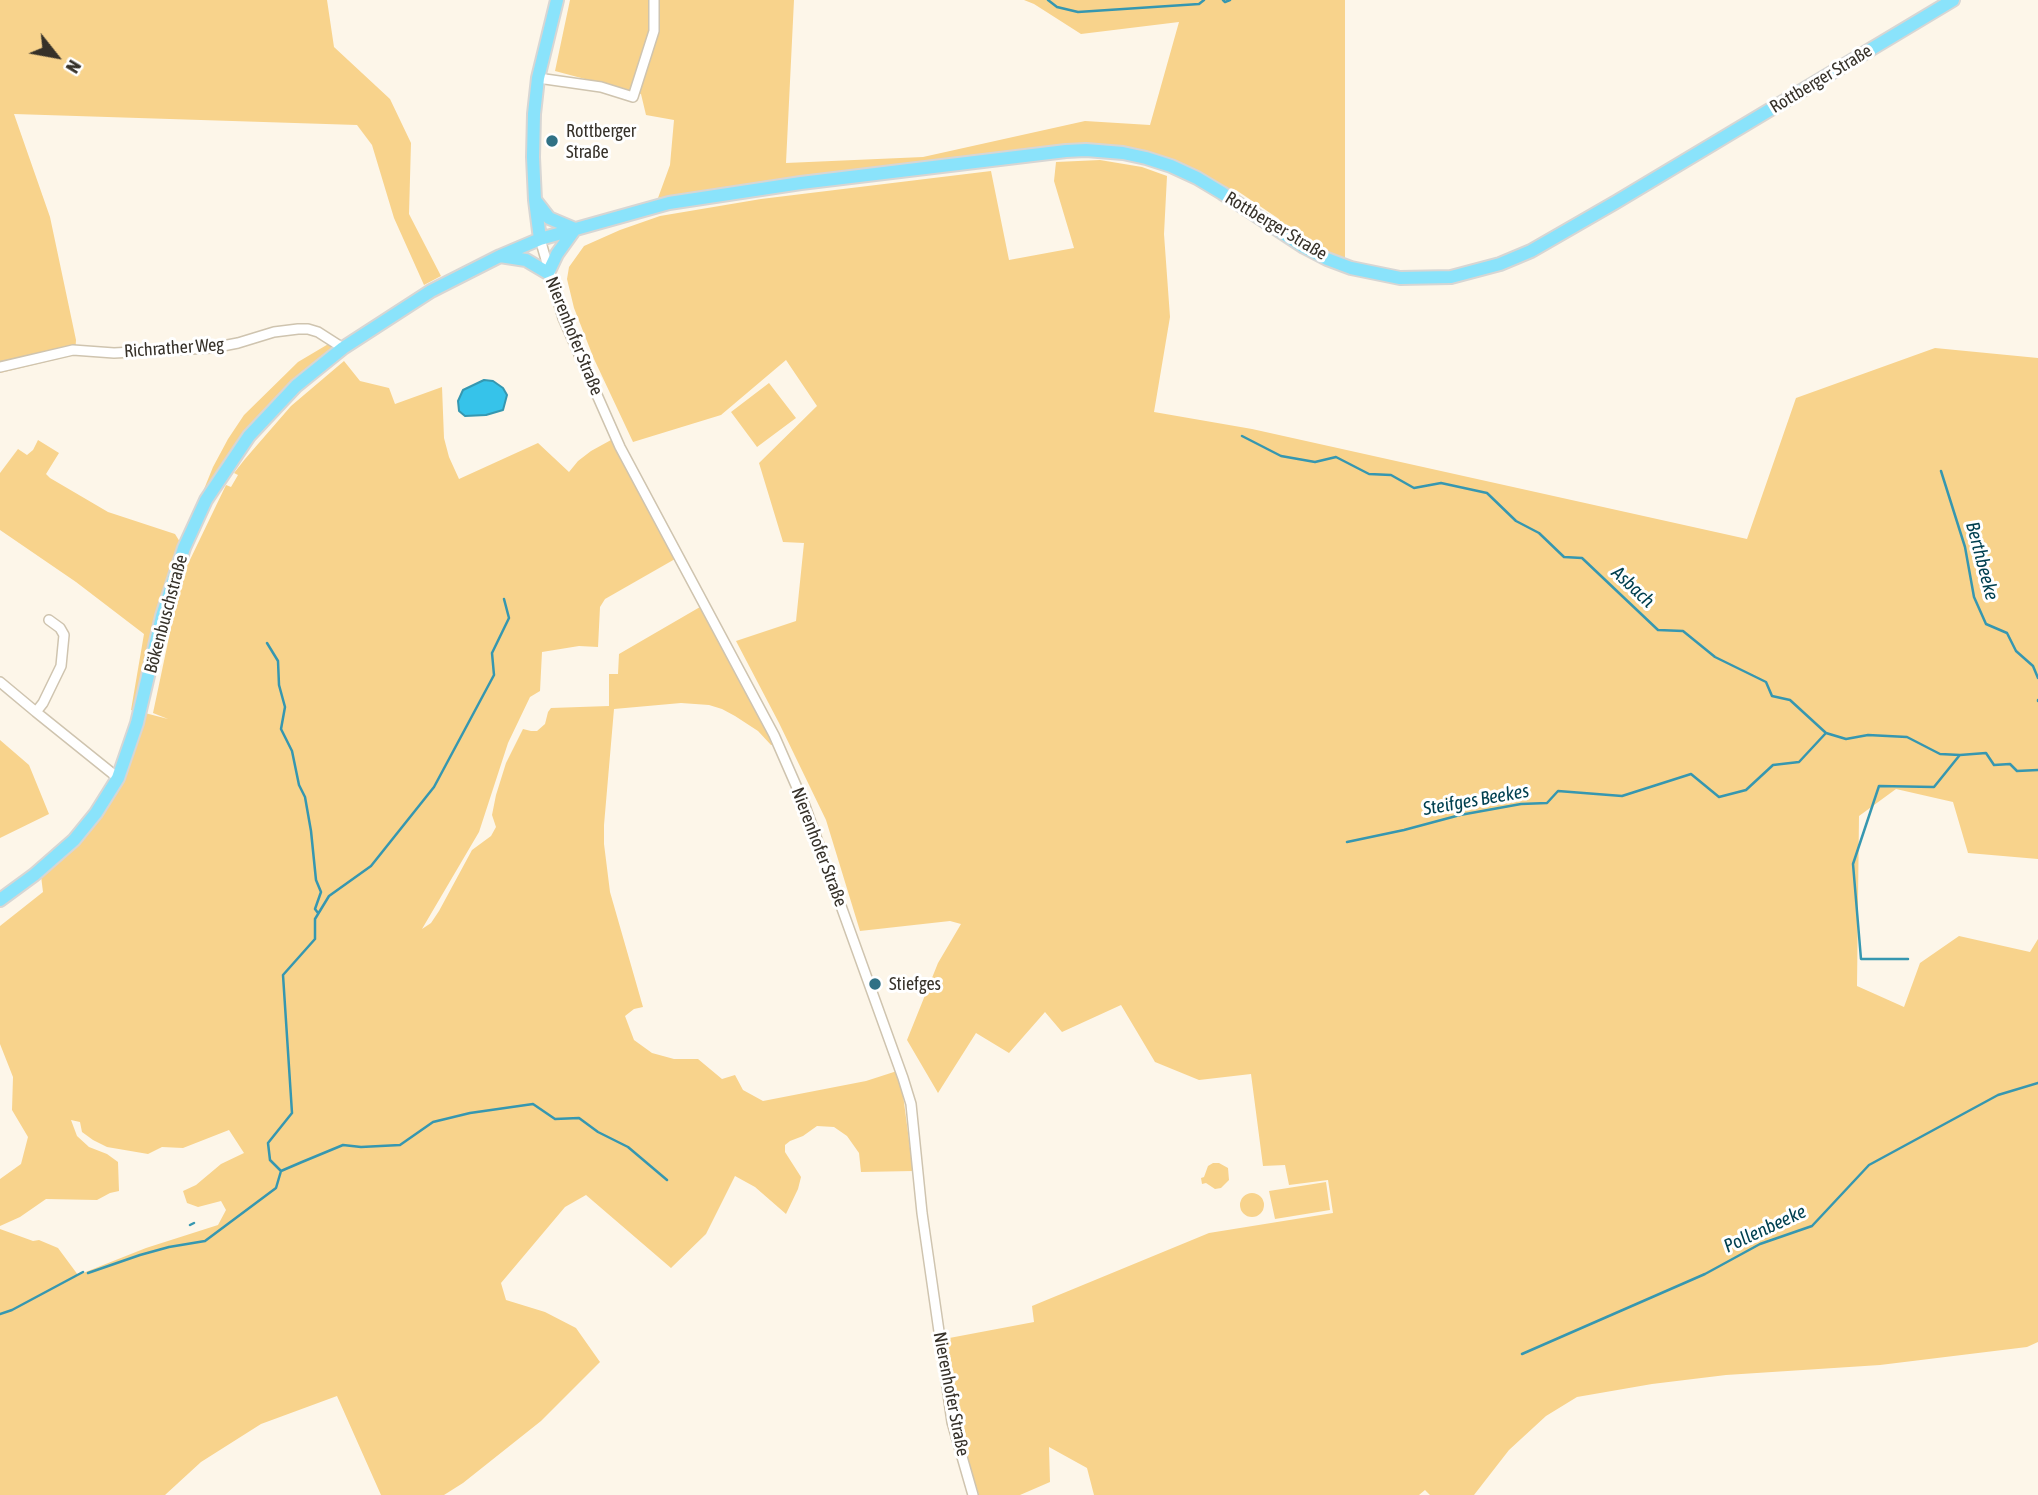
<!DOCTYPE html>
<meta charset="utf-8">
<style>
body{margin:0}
#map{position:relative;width:2038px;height:1495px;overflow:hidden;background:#fdf6e9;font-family:"Asap Condensed",sans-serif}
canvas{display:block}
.north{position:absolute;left:21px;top:21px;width:70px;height:70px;-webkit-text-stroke:5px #fff;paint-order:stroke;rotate:121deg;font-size:19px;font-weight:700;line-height:28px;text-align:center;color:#363129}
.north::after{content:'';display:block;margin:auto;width:24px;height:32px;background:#363129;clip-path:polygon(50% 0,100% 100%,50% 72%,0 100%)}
</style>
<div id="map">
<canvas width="2038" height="1495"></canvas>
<div class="north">N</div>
</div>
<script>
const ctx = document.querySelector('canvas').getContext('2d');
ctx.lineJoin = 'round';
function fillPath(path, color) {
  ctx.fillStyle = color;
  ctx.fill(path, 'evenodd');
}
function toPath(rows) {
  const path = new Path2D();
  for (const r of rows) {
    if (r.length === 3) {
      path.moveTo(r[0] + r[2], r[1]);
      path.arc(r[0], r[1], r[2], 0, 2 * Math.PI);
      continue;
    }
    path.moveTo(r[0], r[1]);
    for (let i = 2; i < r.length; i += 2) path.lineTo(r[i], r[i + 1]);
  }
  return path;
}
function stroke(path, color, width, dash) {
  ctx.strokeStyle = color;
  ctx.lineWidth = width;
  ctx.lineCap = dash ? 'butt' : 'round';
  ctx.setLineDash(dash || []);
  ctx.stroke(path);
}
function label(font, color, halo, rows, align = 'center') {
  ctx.font = font + ' "Asap Condensed",sans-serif';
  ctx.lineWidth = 6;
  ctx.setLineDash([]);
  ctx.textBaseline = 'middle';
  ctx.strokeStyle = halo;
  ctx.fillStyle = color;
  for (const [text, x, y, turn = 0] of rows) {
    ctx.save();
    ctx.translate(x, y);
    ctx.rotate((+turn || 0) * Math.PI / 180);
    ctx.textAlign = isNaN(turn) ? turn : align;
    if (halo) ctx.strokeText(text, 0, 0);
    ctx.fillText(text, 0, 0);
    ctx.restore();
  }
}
const green = toPath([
 [0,0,327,0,334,47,390,99,411,143,409,214,441,276,424,285,394,218,372,145,357,125,14,114,50,217,76,340,75,355,0,373],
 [570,0,794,0,786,163,923,157,1085,121,1150,125,1179,22,1081,34,1034,4,1024,0,1345,0,1345,259,1329,254,1285,230,1279,219,1236,190,1224,187,1122,149,916,164,753,184,658,198,670,165,674,120,646,115,641,94,555,71],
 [1100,160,1142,167,1167,176,1164,234,1170,317,1154,412,1252,429,1747,539,1796,398,1935,348,2038,358,2038,859,1968,853,1953,802,1896,789,1859,816,1857,986,1904,1007,1920,963,1959,936,2030,952,2038,939,2038,1342,2027,1347,1880,1365,1726,1375,1652,1384,1577,1397,1546,1416,1509,1450,1474,1495,1430,1495,1425,1490,1419,1495,1094,1495,1087,1468,1049,1447,1050,1482,1020,1495,979,1495,956,1421,944,1339,1034,1322,1032,1306,1209,1233,1333,1213,1328,1180,1289,1185,1285,1165,1263,1166,1251,1074,1199,1080,1155,1062,1121,1005,1062,1032,1045,1012,1009,1053,976,1033,938,1093,907,1040,938,963,961,924,950,921,860,931,826,820,779,723,736,641,796,621,804,543,783,542,759,463,817,406,786,360,721,415,633,442,594,359,574,308,567,279,569,267,584,246,620,230,660,216,761,199,991,171,1009,260,1074,248,1054,181,1056,162],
 [330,343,332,350,292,383,251,425,229,454,198,504,213,467,228,439,244,415,298,362],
 [344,361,360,381,389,388,395,404,442,387,444,438,449,457,459,479,538,443,569,472,578,461,591,451,611,440,675,559,605,599,600,607,598,647,579,646,542,652,540,691,530,697,508,743,479,832,422,929,431,923,439,911,472,850,491,836,496,827,492,815,496,795,506,763,523,729,531,731,537,731,545,724,548,712,551,708,609,706,609,674,618,674,619,654,700,607,730,659,774,745,771,745,758,731,735,716,722,709,709,705,681,703,614,709,604,825,604,844,610,892,643,1007,634,1009,625,1016,634,1040,652,1053,674,1059,698,1059,722,1079,735,1075,743,1090,763,1101,866,1081,897,1071,902,1087,913,1171,861,1172,859,1153,847,1136,834,1127,817,1126,803,1136,790,1141,785,1145,785,1152,801,1177,798,1189,786,1214,755,1187,735,1176,706,1234,671,1268,586,1195,565,1207,501,1283,506,1300,545,1312,576,1328,600,1362,541,1421,463,1483,444,1495,381,1495,337,1396,261,1424,201,1462,165,1495,0,1495,0,1229,33,1241,39,1240,58,1248,78,1275,146,1248,218,1225,226,1210,221,1201,198,1207,187,1203,183,1191,196,1185,221,1164,244,1153,229,1130,183,1148,162,1147,148,1154,107,1147,93,1140,82,1132,80,1122,71,1120,77,1136,89,1147,107,1154,118,1162,119,1191,110,1193,97,1200,46,1199,20,1217,0,1226,0,1179,21,1164,28,1137,12,1110,13,1077,0,1044,0,926,43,892,41,876,101,815,117,791,128,768,145,713,168,719,153,713,176,604,187,566,226,485,231,487,238,475,234,473,245,459,291,406],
 [769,383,796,418,757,447,731,412],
 [38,440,59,453,46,474,50,478,108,512,175,534,180,542,164,589,150,643,136,711,131,710,144,634,76,582,0,530,0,473,18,449,27,455,33,450],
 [0,740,29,765,49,814,0,838],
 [1213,1163,1219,1163,1228,1168,1229,1180,1221,1188,1215,1189,1206,1183,1202,1184,1201,1178,1204,1177,1208,1166],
 [1326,1182,1330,1210,1275,1219,1269,1191],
 [1252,1205,12]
]);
const water = toPath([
 [484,380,493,381,503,388,507,395,503,410,486,415,465,416,459,411,458,401,463,390,484,380]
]);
const stream = toPath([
 [1048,0,1057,7,1078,12,1199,4,1204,0],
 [1223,0,1225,2,1230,0],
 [1242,436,1281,456,1315,462,1336,457,1369,474,1391,475,1414,488,1441,483,1487,493,1516,521,1539,533,1564,557,1582,558,1658,630,1683,631,1715,657,1766,682,1772,696,1790,700,1826,733,1846,739,1868,735,1907,737,1940,754,1960,755,1986,753,1994,765,2010,764,2017,771,2038,770],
 [1941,471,1965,547,1974,597,1986,624,2007,633,2016,651,2033,666,2038,678],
 [267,643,278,661,279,685,285,707,281,729,292,751,299,785,305,797,311,831,316,880,321,892,315,909,318,913],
 [2038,700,2038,701],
 [1347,842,1404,830,1460,815,1521,804,1547,803,1558,791,1622,796,1691,774,1719,797,1746,790,1773,765,1799,762,1825,734],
 [1908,959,1861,959,1853,864,1879,786,1934,787,1959,756],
 [281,1171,270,1160,268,1143,292,1113,283,975,315,939,315,919,329,896,371,866,434,787,494,675,492,653,509,618,504,599],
 [190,1225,194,1223],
 [88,1273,140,1255,169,1247,205,1241,276,1188,281,1171,302,1162,343,1145,361,1147,400,1145,433,1122,470,1113,533,1104,555,1119,579,1118,598,1132,628,1147,667,1180],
 [0,1314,12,1310,83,1272],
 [1522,1354,1705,1274,1760,1244,1812,1226,1869,1165,1998,1095,2038,1083]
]);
const minor = toPath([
 [538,78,601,87,633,97,654,31,654,0],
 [540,239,563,318,620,447,774,735,805,806,903,1078,911,1104,922,1213,952,1422,973,1495],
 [0,367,73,350,114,353,212,348,238,343,274,332,298,329,308,329,318,332,343,348],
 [49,620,60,628,64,635,61,666,43,703,36,712,118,778],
 [0,682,36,712]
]);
const major = toPath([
 [535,200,549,218,575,229],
 [540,239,535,200,533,157,534,114,538,78,557,0],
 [500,256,526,260,548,273,557,254,575,229],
 [0,900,34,875,74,840,96,813,118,778,137,723,162,616,184,548,206,500,249,436,296,386,343,348,431,291,500,256,540,239,669,203,801,183,1066,151,1086,150,1123,153,1146,158,1171,166,1197,178,1222,193,1304,247,1327,259,1351,268,1400,278,1451,277,1500,264,1531,251,1616,202,1953,0]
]);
const markers = [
 [552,141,7,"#307185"],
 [875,984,7,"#307185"]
];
const streetNames = [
 ["Rottberger Straße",1821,79,-31],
 ["Rottberger Straße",1276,226,31],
 ["Nierenhofer Straße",574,336,68],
 ["Richrather Weg",174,348,-4],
 ["Bökenbuschstraße",166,614,-75],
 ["Nierenhofer Straße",819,847,69],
 ["Nierenhofer Straße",951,1394,79]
];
const poiNames = [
 ["Rottberger",566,131],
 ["Straße",566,152],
 ["Stiefges",889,984]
];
const waterNames = [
 ["Berthbeeke",1982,561,75],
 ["Asbach",1633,587,43],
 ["Steifges Beekes",1476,800,-10],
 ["Pollenbeeke",1765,1229,-25]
];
fillPath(green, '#f8d38c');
fillPath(water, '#36c3ea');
stroke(water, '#3697b0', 2);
stroke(stream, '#3697b0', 2.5);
stroke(minor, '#cfc4af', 12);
stroke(major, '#d7d6d4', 16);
stroke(minor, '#fff', 9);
stroke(major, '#8ae3fb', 12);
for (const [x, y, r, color] of markers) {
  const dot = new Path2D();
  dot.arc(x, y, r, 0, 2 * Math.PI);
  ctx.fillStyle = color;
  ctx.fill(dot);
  stroke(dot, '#fff', 2.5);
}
label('18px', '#363129', '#fff', streetNames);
label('18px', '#363129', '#fff', poiNames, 'left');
label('italic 19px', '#014050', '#fff', waterNames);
</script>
